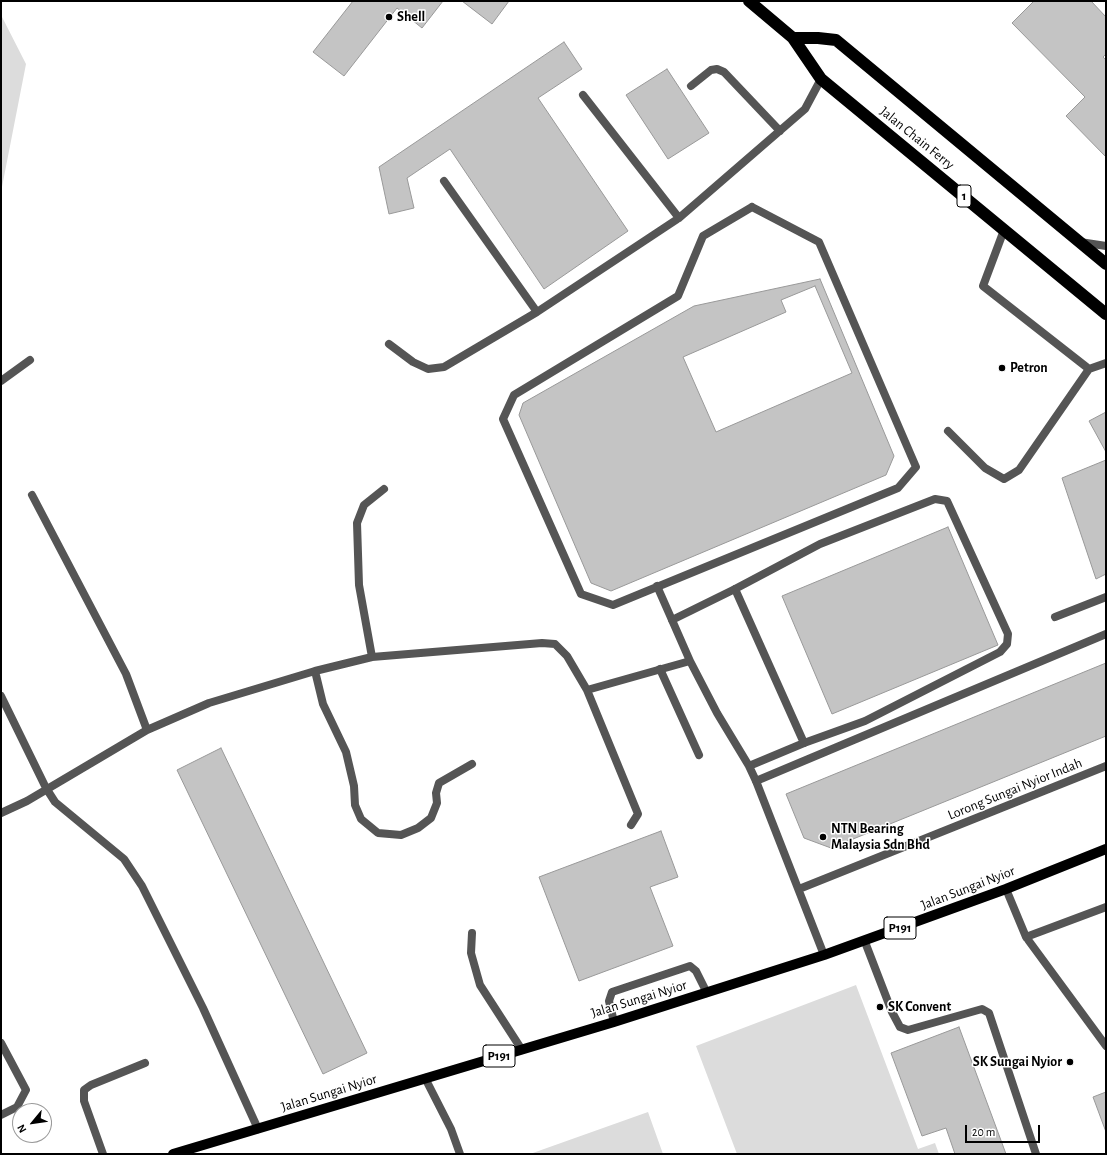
<!DOCTYPE html>
<style>
body{margin:0}
#map{position:relative;width:1107px;height:1155px;overflow:hidden;background:#fff;font-family:"Alegreya Sans",sans-serif}
canvas{display:block}
.frame{position:absolute;inset:0;border:2px solid #000;pointer-events:none}
.north{position:absolute;left:12px;top:1103px;width:40px;height:40px;box-sizing:border-box;background:#fff;border:1px solid #999;border-radius:50%;rotate:241deg;font-size:11px;font-weight:700;line-height:16px;text-align:center;color:#000}
.north::after{content:'';display:block;margin:auto;width:14px;height:18px;background:#000;clip-path:polygon(50% 0,100% 100%,50% 72%,0 100%)}
.scale{position:absolute;left:965px;top:1125px;width:75px;height:18px;box-sizing:border-box;border:2px solid #000;border-top:0;padding-left:5px;font-size:12px;line-height:14px;white-space:nowrap;color:#000;-webkit-text-stroke:3px #fff;paint-order:stroke}
</style>
<div id="map">
<canvas width="1107" height="1155"></canvas>
<div class="frame"></div>
<div class="north">N</div>
<div class="scale">20 m</div>
</div>
<script>
const ctx = document.querySelector('canvas').getContext('2d');
ctx.lineJoin = 'round';
function fillPath(path, color) {
  ctx.fillStyle = color;
  ctx.fill(path, 'evenodd');
}
function toPath(rows) {
  const path = new Path2D();
  for (const r of rows) {
    path.moveTo(r[0], r[1]);
    for (let i = 2; i < r.length; i += 2) path.lineTo(r[i], r[i + 1]);
  }
  return path;
}
function stroke(path, color, width, dash) {
  ctx.strokeStyle = color;
  ctx.lineWidth = width;
  ctx.lineCap = dash ? 'butt' : 'round';
  ctx.setLineDash(dash || []);
  ctx.stroke(path);
}
function label(font, color, halo, rows, align = 'center') {
  ctx.font = font + ' "Alegreya Sans",sans-serif';
  ctx.lineWidth = 3;
  ctx.setLineDash([]);
  ctx.textBaseline = 'middle';
  ctx.strokeStyle = halo;
  ctx.fillStyle = color;
  for (const [text, x, y, turn = 0] of rows) {
    ctx.save();
    ctx.translate(x, y);
    ctx.rotate((+turn || 0) * Math.PI / 180);
    ctx.textAlign = isNaN(turn) ? turn : align;
    if (halo) ctx.strokeText(text, 0, 0);
    ctx.fillText(text, 0, 0);
    ctx.restore();
  }
}
const green = toPath([
 [1,15,26,64,1,192],
 [856,985,918,1149,935,1143,939,1154,737,1154,696,1046],
 [648,1112,663,1154,530,1154]
]);
const building = toPath([
 [353,1,443,1,422,28,397,8,344,76,313,52,353,1],
 [462,1,509,1,492,24,462,1],
 [1034,1,1091,1,1106,17,1106,54,1103,57,1106,60,1106,157,1066,116,1085,97,1012,23,1034,1],
 [564,42,582,69,538,98,628,231,544,289,450,149,407,178,414,208,389,214,379,167,564,42],
 [667,69,709,133,668,159,626,95,667,69],
 [820,279,894,456,886,475,611,591,591,583,519,415,523,403,694,306,820,279],
 [815,286,852,373,716,432,683,357,786,312,781,300,815,286],
 [1106,412,1106,452,1089,421,1106,412],
 [1106,460,1106,574,1096,579,1062,478,1106,460],
 [948,527,998,645,832,714,782,596,948,527],
 [1106,663,1106,736,831,848,804,838,786,794,1106,663],
 [221,748,367,1053,323,1074,177,770,221,748],
 [661,831,678,877,650,887,673,946,579,981,539,877,661,831],
 [959,1027,1006,1154,955,1154,946,1128,922,1136,891,1053,959,1027],
 [1106,1092,1106,1132,1093,1097,1106,1092]
]);
const lane = toPath([
 [691,86,711,70,717,69,724,72,780,131],
 [583,95,679,218],
 [444,181,537,312],
 [752,207,819,242,916,467,898,488,613,605,581,594,503,419,514,395,678,296,703,236,752,207],
 [1004,230,983,286,1089,369,1106,363],
 [1080,242,1106,246],
 [389,344,413,362,428,369,444,367,537,312,679,218,805,109,821,79],
 [948,431,985,468,1004,479,1019,470,1089,369],
 [657,586,672,620],
 [735,589,820,544,935,499,947,501,1008,634,1007,644,1000,652,865,721,804,743],
 [660,669,699,755],
 [756,781,1106,634],
 [1006,889,1026,937,1106,1046],
 [472,933,471,953,480,985,522,1050],
 [1026,937,1106,907],
 [865,942,892,1012,900,1027,908,1030,982,1009,989,1013,1036,1154],
 [614,1022,609,1001,612,992,690,966,696,971,707,993],
 [103,1154,84,1101,84,1090,91,1085,145,1063]
]);
const street = toPath([
 [1,381,30,360],
 [32,495,126,674,147,730],
 [1055,617,1106,597],
 [372,657,359,585,357,523,364,505,384,489],
 [315,671,323,704,346,752,354,786,355,805,361,819,378,833,401,835,418,828,431,818,437,803,436,793,439,783,472,764],
 [587,690,690,661],
 [1,696,46,788,55,802,124,859,142,886,203,1008,258,1129],
 [749,766,804,743,735,589,672,620,690,661,717,713,749,766,756,781,824,955],
 [1,813,27,801,147,730,209,703,315,671,372,657,542,643,555,644,567,656,587,690,638,814,631,825],
 [799,889,1106,766],
 [1,1043,26,1090,17,1107,1,1115],
 [425,1078,451,1129,460,1154]
]);
const primary = toPath([
 [173,1154,614,1022,824,955,1006,889,1106,849]
]);
const highway = toPath([
 [749,1,793,38,821,79,1106,314],
 [793,38,818,38,836,40,1106,264]
]);
const markers = [
 [389,17,4,"#000"],
 [1002,368,4,"#000"],
 [823,837,4,"#000"],
 [880,1007,4,"#000"],
 [1070,1062,4,"#000"]
];
const shields = [
 [964,196,14],
 [900,928,32],
 [499,1056,32]
];
const shieldNames = [
 ["1",964,196],
 ["P191",900,928],
 ["P191",499,1056]
];
const poiNames = [
 ["Shell",397,17],
 ["Petron",1010,368],
 ["NTN Bearing",831,829],
 ["Malaysia Sdn Bhd",831,845],
 ["SK Convent",888,1007],
 ["SK Sungai Nyior",1062,1062,"right"]
];
const streetNames = [
 ["Jalan Chain Ferry",917,138,39],
 ["Lorong Sungai Nyior Indah",1015,789,-22],
 ["Jalan Sungai Nyior",968,888,-21],
 ["Jalan Sungai Nyior",639,999,-17],
 ["Jalan Sungai Nyior",329,1093,-17]
];
fillPath(green, '#dcdcdc');
fillPath(building, '#c4c4c4');
stroke(building, '#999', 1);
stroke(lane, '#555', 8);
stroke(street, '#555', 8);
stroke(primary, '#000', 10);
stroke(highway, '#000', 12);
for (const [x, y, r, color] of markers) {
  const dot = new Path2D();
  dot.arc(x, y, r, 0, 2 * Math.PI);
  ctx.fillStyle = color;
  ctx.fill(dot);
  stroke(dot, '#fff', 1.5);
}
for (const [x, y, w] of shields) {
  const box = new Path2D();
  box.roundRect(x - w / 2, y - 11, w, 22, 3);
  ctx.fillStyle = '#fff';
  ctx.fill(box);
  stroke(box, '#000', 1);
}
label('bold 13px', '#000', null, shieldNames);
label('bold 14px', '#000', '#fff', poiNames, 'left');
label('14px', '#000', '#fff', streetNames);
</script>
